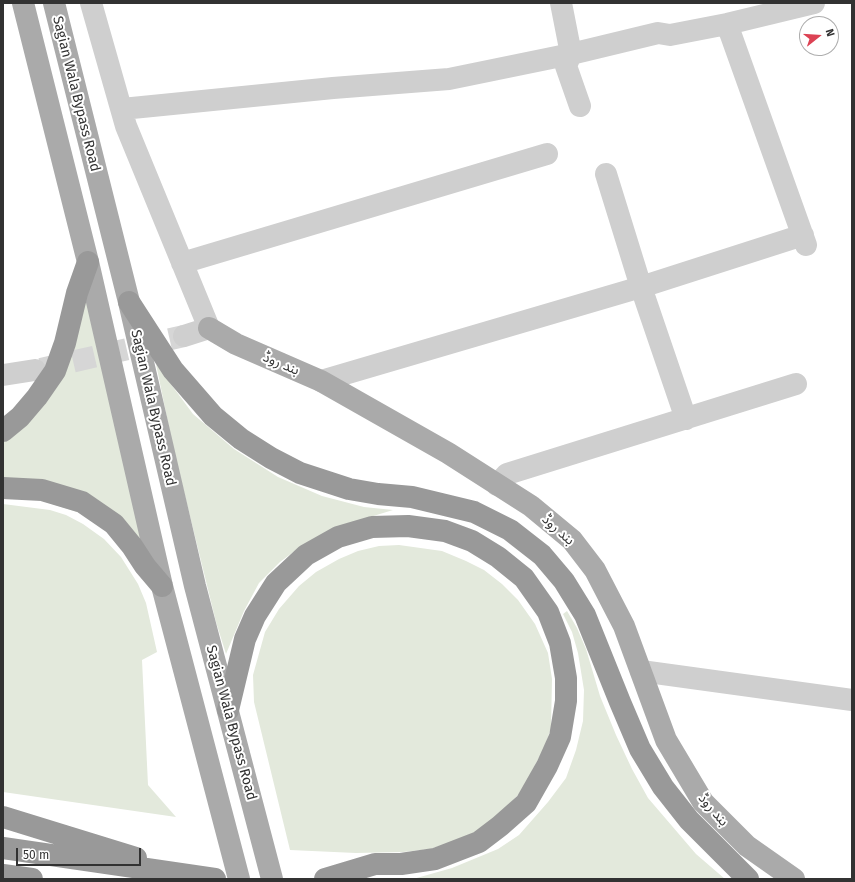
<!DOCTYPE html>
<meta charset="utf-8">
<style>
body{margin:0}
#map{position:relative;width:855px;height:882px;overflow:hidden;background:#fff;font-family:"Fira Sans",sans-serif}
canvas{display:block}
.frame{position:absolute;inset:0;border:4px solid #323232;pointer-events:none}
.north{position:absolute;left:799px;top:16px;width:40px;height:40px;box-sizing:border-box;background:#fff;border:1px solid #adadad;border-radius:50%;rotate:73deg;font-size:11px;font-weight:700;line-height:16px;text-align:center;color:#323232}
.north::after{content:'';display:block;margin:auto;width:14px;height:18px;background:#dc4254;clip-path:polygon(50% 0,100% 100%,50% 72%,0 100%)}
.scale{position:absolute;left:16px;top:848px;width:125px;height:18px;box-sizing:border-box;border:2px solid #323232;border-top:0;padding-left:5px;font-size:12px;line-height:14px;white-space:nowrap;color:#323232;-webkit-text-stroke:3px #fff;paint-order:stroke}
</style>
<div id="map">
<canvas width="855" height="882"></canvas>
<div class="frame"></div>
<div class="north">N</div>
<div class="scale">50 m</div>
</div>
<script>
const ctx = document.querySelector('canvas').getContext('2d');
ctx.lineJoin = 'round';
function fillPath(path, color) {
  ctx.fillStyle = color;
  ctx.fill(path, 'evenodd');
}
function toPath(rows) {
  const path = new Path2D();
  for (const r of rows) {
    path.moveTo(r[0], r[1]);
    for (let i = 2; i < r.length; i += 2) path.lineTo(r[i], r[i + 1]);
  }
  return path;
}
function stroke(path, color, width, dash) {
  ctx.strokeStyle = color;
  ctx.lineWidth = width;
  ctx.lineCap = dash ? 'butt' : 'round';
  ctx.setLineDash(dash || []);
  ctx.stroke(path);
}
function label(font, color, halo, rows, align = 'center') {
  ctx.font = font + ' "Fira Sans","Noto Sans Arabic",sans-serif';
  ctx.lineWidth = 4;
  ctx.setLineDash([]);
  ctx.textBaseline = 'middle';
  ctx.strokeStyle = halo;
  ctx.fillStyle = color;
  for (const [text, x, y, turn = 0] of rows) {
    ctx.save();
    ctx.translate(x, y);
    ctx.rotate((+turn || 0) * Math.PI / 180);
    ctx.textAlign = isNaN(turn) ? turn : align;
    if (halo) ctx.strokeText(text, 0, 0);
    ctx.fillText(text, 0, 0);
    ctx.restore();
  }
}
const green = toPath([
 [88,264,162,586,114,524,3,488,3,431,37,397],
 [156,364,193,414,234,449,278,477,322,496,364,507,393,510,357,521,300,547,280,562,259,583,244,611,226,654,216,622,173,447],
 [3,504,50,510,66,515,83,524,104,539,121,557,138,584,146,603,157,652,142,660,148,785,176,817,3,792],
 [399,545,442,551,466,561,484,570,502,584,518,600,535,624,548,653,552,679,551,728,545,746,521,792,484,829,462,839,430,849,403,852,356,853,290,850,254,702,253,675,265,632,279,609,299,586,316,572,339,559,358,551,379,546],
 [567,611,577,628,586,649,600,696,616,735,632,769,648,798,696,854,725,879,413,879,452,868,498,849,519,835,548,802,566,778,576,750,583,721,584,690,578,653,572,632,563,614]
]);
const minorTunnel = toPath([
 [41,369,184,336]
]);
const minor = toPath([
 [91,3,126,126,209,328,184,336],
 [561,3,571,54,566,66,580,106],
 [727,24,806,245],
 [122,109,333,88,449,79,571,54,658,33,670,35,727,24,814,3],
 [606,174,641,287,686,419],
 [182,263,547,154],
 [3,375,35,370],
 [321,381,641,287,803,235],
 [497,485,507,474,796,384],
 [641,671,852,700]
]);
const major = toPath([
 [23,3,88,262,162,586,239,879],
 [54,3,129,302,195,586,272,879],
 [209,328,236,344,321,381,448,453,531,506,572,540,595,570,624,626,666,740,703,802,747,846,794,879]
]);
const highway = toPath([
 [129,302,173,370,213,416,241,439,271,458,300,473,349,489,378,494,412,497,474,512,510,530,542,555,564,581,585,615,620,702,640,749,663,787,689,820,748,879],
 [3,431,20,417,37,397,55,371,65,343,77,293,88,262],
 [3,488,42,490,82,502,114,524,132,546,145,566,162,586],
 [228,710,245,639,255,616,276,583,306,555,338,537,372,527,408,526,445,531,472,541,498,557,524,578,548,612,560,643,566,678,566,701,560,737,547,766,526,803,500,826,479,842,435,859,401,864,375,864,325,879],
 [3,817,136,858],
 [3,848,215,879],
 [3,875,32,879]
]);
const streetNames = [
 ["Sagian Wala Bypass Road",76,94,76],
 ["بند روڈ",281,364,23],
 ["Sagian Wala Bypass Road",153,408,77],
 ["بند روڈ",558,530,42],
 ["Sagian Wala Bypass Road",231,723,75],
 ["بند روڈ",713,810,49]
];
fillPath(green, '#e3e9dc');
stroke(minorTunnel, '#d6d6d6', 22, [22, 11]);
stroke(minor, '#cfcfcf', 22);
stroke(major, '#aaa', 22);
stroke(highway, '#999', 22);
label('14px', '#323232', '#fff', streetNames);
</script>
